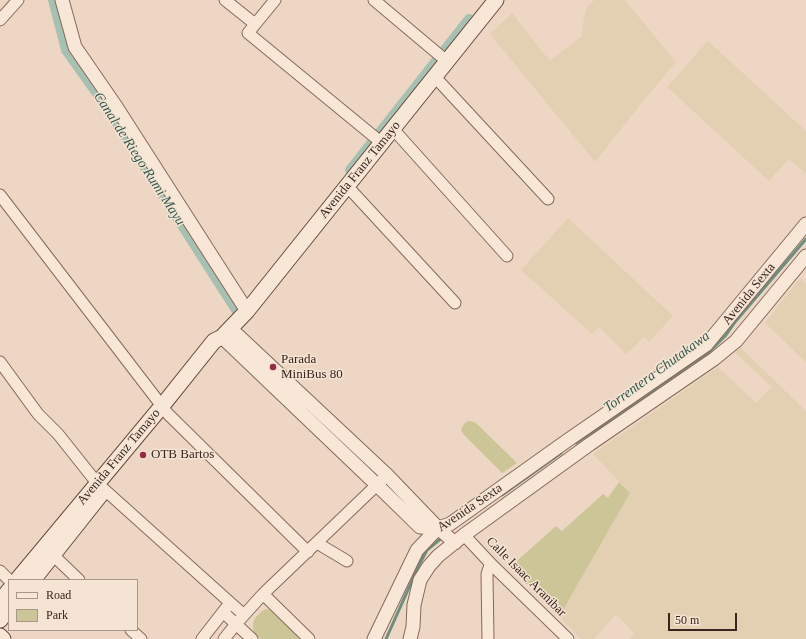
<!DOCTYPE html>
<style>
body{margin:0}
#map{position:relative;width:806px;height:639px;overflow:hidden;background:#edd7c4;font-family:Georgia,serif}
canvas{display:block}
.legend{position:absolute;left:8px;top:579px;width:130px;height:52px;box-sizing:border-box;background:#f5e3d3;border:1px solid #a9978b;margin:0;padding:5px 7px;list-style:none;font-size:12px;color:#37251e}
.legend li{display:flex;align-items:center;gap:8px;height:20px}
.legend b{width:20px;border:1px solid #a9978b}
.scale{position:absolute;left:668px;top:613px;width:69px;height:18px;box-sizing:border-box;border:2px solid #37251e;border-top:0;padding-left:5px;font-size:12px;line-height:14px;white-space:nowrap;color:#37251e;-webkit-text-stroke:3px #f5e3d3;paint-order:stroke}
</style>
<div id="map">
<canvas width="806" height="639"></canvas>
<ul class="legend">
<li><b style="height:5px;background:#f8e7d7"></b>Road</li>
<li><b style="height:11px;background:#cbc598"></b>Park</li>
</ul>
<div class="scale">50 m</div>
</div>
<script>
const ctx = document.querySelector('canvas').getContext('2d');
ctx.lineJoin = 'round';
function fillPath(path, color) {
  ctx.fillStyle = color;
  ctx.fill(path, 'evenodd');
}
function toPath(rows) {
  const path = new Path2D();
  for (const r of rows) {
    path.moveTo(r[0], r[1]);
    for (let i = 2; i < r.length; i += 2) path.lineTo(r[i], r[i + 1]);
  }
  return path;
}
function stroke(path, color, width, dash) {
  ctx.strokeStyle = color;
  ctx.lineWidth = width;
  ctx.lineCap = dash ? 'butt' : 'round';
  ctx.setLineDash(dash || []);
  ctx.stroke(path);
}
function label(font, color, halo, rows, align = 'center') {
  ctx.font = font + ' Georgia,serif';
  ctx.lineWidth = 3;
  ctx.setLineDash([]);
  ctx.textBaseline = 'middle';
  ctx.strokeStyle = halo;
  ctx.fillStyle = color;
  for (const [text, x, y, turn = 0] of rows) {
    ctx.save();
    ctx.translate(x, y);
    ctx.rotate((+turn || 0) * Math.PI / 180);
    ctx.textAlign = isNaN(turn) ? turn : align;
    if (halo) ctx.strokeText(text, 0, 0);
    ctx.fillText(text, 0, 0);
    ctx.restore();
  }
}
const farmland = toPath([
 [594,0,625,0,676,62,640,105,595,162,490,34,512,13,550,61,582,36,584,16,587,7],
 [708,41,806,131,806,172,805,173,789,159,769,181,667,87],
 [568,218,673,316,649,342,644,337,626,354,599,327,592,334,521,270],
 [800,278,806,284,806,362,765,323],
 [740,347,806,411,806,639,630,639,634,633,616,614,594,639,581,639,559,617,630,493,593,454,718,367,756,403,771,387,735,352]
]);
const green = toPath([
 [468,421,474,422,477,424,517,463,502,473,464,435,461,430,464,424],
 [619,482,630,493,559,617,510,567,556,526,562,531,603,494,608,498],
 [266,609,271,610,303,639,260,639,254,633,253,628,253,623,255,618,262,611]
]);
const stream = toPath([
 [576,443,710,351,726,335,735,322,806,239],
 [502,495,561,453],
 [386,639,419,565,427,550,444,536]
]);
const canal = toPath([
 [53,0,66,50,106,106,238,313,244,306],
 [350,170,469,19]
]);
const minor = toPath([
 [225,0,255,24],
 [275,0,248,33,377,139,383,141],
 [374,0,443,58,446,62],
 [0,20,18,0],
 [435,77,548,199],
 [393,129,507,256],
 [347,186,455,303],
 [0,195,168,414,308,552],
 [0,362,38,414,58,434,97,483,244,615],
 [464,535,492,565,568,639],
 [317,543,347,561],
 [53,555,79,580],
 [0,571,9,580],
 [263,594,309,639],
 [223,612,252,639],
 [131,630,141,639],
 [202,639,230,603],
 [224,639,236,624,263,594,382,480],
 [488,639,487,574,489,568,492,565]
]);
const tertiary = toPath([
 [62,0,75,47,117,108,247,311],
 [230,328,387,475,438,528,455,543],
 [222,337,377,485,420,527,438,528],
 [374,639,417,550,438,528,450,524,568,440,706,345,806,224],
 [410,639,413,627,414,605,420,580,429,566,438,556,464,535,590,444,714,359,736,341,806,256]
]);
const secondary = toPath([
 [17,580,162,406,214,341,222,337,247,311,496,0],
 [33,580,102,493],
 [0,602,9,590],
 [0,620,9,609],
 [0,636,3,639]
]);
const markers = [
 [273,367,4,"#952c45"],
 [143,455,4,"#952c45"]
];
const streetNames = [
 ["Avenida Franz Tamayo",360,170,-51],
 ["Avenida Sexta",749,294,-51],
 ["Avenida Franz Tamayo",119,457,-50],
 ["Avenida Sexta",470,508,-34],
 ["Calle Isaac Aranibar",526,577,45]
];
const poiNames = [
 ["Parada",281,360],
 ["MiniBus 80",281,375],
 ["OTB Bartos",151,455]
];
const waterNames = [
 ["Canal de Riego Rumi Mayu",139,159,57],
 ["Torrentera Chutakawa",657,372,-36]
];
fillPath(farmland, '#e3cfb1');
fillPath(green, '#cbc598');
stroke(stream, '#6d8e7e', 3);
stroke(canal, '#a6c0b2', 10);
stroke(minor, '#87685b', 13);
stroke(tertiary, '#87685b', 15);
stroke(secondary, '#694a3e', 17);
stroke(minor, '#f8e7d7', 11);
stroke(tertiary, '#f8e7d7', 13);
stroke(secondary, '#f8e7d7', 15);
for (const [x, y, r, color] of markers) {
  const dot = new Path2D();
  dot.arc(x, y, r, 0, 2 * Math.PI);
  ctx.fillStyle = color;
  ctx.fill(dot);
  stroke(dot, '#f5e3d3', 1.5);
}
label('13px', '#37251e', '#f5e3d3', streetNames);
label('13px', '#37251e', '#f5e3d3', poiNames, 'left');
label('italic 14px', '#2e574b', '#f5e3d3', waterNames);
</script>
